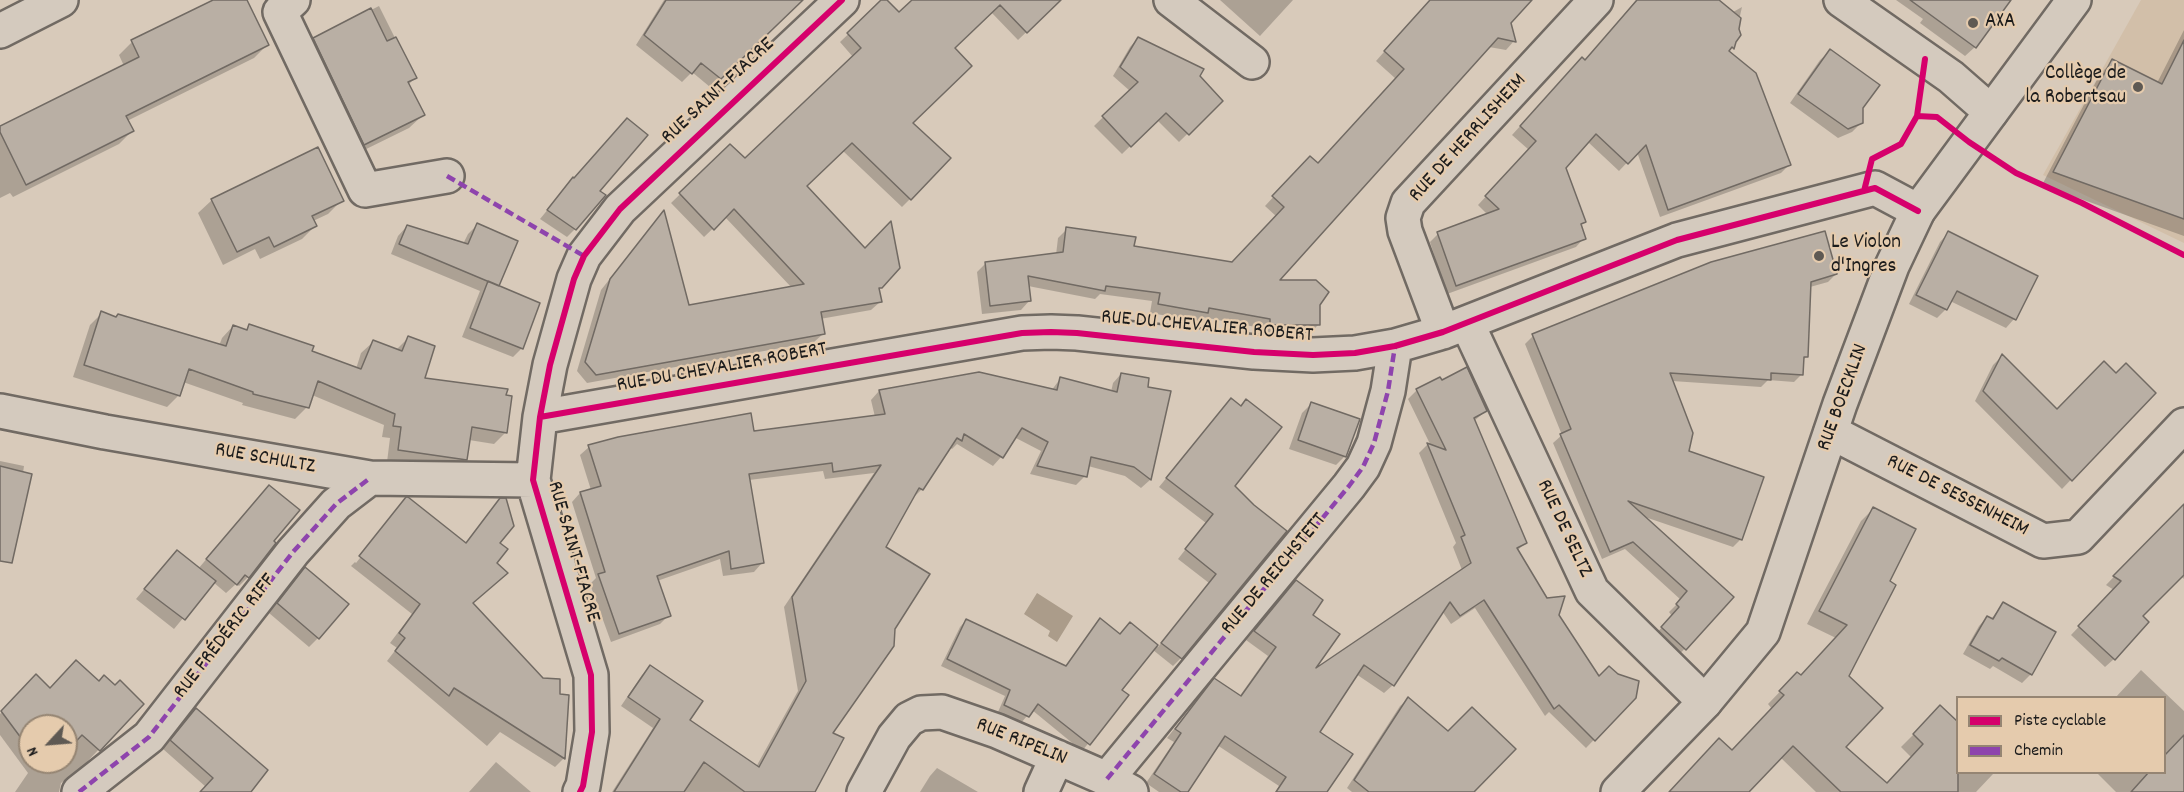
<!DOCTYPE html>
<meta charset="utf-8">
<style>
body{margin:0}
#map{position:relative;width:2184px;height:792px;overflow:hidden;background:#d8caba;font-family:Dekko,sans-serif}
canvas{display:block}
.legend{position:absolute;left:1956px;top:696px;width:210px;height:78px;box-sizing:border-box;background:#e5cbad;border:2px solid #958573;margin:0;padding:8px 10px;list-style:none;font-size:18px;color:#1c1c1c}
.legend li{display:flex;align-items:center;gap:12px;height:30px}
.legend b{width:30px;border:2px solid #958573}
.north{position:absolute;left:18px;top:714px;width:60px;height:60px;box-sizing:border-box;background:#e5cbad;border:2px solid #958573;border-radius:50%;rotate:244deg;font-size:16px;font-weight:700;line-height:24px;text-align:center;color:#1c1c1c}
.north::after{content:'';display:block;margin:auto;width:21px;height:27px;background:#5e5953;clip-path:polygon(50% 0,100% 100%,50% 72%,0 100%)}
</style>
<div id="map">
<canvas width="2184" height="792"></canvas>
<ul class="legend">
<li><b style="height:8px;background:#d6006c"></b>Piste cyclable</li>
<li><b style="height:8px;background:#8e44ad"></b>Chemin</li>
</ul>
<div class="north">N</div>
</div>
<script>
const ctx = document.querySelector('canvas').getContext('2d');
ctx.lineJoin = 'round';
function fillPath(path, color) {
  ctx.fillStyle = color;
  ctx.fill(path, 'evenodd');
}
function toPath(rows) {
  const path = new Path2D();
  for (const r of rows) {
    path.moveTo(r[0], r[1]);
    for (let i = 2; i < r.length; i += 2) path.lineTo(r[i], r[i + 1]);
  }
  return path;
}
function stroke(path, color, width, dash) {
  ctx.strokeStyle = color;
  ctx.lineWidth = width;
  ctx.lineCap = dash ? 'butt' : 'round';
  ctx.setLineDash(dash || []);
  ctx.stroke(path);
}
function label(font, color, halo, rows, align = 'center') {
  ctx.font = font + ' Dekko,sans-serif';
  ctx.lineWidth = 4.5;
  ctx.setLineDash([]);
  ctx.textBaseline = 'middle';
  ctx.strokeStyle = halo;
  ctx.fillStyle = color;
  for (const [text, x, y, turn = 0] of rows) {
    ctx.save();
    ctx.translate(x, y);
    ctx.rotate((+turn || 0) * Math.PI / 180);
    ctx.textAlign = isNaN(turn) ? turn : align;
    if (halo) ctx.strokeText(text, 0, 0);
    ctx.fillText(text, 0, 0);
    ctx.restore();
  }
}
const built = toPath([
 [2141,0,2184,0,2184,243,2043,175]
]);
const water = toPath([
 [1037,593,1073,616,1057,642,1048,636,1050,631,1024,614]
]);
const shadow = toPath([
 [217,0,245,0,267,45,254,58,127,121,132,131,119,144,13,197,10,193,0,198,0,127,124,66,119,55,132,42],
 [664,0,802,0,710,87,692,72,682,82,636,45],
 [884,0,899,14,914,0,1060,0,1018,40,991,12,953,48,911,124,910,199,902,207,843,151,805,186,865,250,898,268,878,290,880,302,871,310,820,319,823,334,814,342,587,383,577,371,601,290,663,212,688,306,792,288,725,217,704,237,671,203,730,146,744,160,853,57,840,42],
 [1220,0,1293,0,1260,36],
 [1452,0,1530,0,1509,23,1514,41,1506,50,1489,47,1276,282,1318,304,1319,324,1310,333,1261,334,1261,328,1202,317,1198,321,1150,313,1152,301,1100,294,1095,299,1028,286,1030,300,1021,310,982,314,977,272,986,263,1056,255,1058,238,1067,229,1133,247,1232,264,1277,217,1265,206,1301,167,1318,165,1396,79,1376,61,1406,27],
 [1636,0,1706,0,1726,16,1742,7,1737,29,1727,51,1789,165,1781,173,1660,217,1637,152,1619,171,1588,142,1564,167,1584,222,1580,226,1584,238,1576,247,1447,294,1430,242,1438,234,1488,215,1478,205,1529,150,1512,135,1574,67,1585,61],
 [1896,0,2009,0,1975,47,1965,56,1920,23,1923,19],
 [379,6,415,78,408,85,423,115,409,128,350,157,300,52,314,39],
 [2184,30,2184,236,2042,185,2100,74,2113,61,2157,83],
 [1138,38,1199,77,1221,101,1179,142,1157,120,1122,154,1094,126,1130,91,1113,76,1130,47],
 [1830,51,1862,108,1862,122,1852,132,1838,138,1790,103,1820,60],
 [573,179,598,192,575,229,567,237,540,219],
 [212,200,342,200,328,214,313,221,315,226,302,239,260,259,255,249,223,265,198,213],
 [477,225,522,348,513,357,462,337,480,291,391,254,398,236,407,226,463,244,468,234],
 [1948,233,2014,319,2006,328,1950,301,1946,309,1937,318,1909,304,1940,242],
 [1711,264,1836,274,1828,282,1810,287,1806,357,1802,361,1802,374,1794,382,1768,380,1761,387,1672,381,1687,452,1741,539,1733,547,1642,516,1732,597,1677,657,1654,636,1672,616,1669,612,1681,600,1625,549,1602,559,1553,443,1562,435,1525,344,1533,336],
 [102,313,219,346,222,338,233,326,245,331,250,326,356,369,361,353,373,342,396,350,408,338,423,379,506,432,494,444,469,440,466,459,454,471,387,462,390,438,382,437,384,425,312,395,307,407,295,419,242,405,243,403,183,382,178,396,167,407,73,377,90,325],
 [2002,356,2057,411,2116,375,2154,393,2062,489,1975,401,1993,365],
 [1121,374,1146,388,1169,392,1150,480,1141,488,1125,476,1088,466,1085,476,1076,485,1030,474,1041,451,1014,437,1001,457,993,466,957,444,952,449,949,447,922,489,913,498,884,548,813,792,612,792,653,728,621,706,642,675,651,667,688,720,756,767,798,691,784,607,874,473,825,479,823,471,749,480,762,563,754,572,723,576,720,559,657,581,669,615,660,624,611,642,590,584,596,578,572,502,580,493,591,490,580,455,589,447,752,433,875,417,871,400,879,391,1051,391,1060,379,1111,392,1113,383],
 [1417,390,1486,411,1474,421,1525,543,1517,551,1598,678,1635,697,1586,748,1549,712,1545,716,1475,608,1451,624,1442,611,1393,685,1384,693,1356,674,1317,732,1325,792,1275,792,1279,786,1217,745,1186,792,1159,792,1146,783,1174,742,1167,738,1206,689,1239,697,1268,656,1246,640,1296,582,1311,615,1311,673,1462,570,1453,547,1456,543,1419,453,1427,445,1431,446,1408,399],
 [1311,404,1345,456,1336,465,1289,449,1302,413],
 [1223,409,1233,486,1253,506,1181,658,1173,666,1153,650,1120,690,1127,696,1082,751,1032,710,1021,723,998,712,1005,696,941,666,960,627,966,620,1065,667,1100,620,1120,636,1130,625,1158,647,1209,583,1178,559,1206,523,1159,487],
 [0,461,24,466,23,473,0,525],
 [260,496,272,541,248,577,239,586,236,584,226,593,213,582,174,629,136,599,168,561,198,569],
 [501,500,495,563,506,573,471,604,559,696,567,696,564,758,555,767,500,732,487,746,387,661,397,648,390,643,412,614,351,566,355,562,356,563,401,506,465,544],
 [2184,504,2184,579,2181,576,2141,616,2114,659,2105,667,2071,635,2114,590,2106,585],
 [1873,509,1889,581,1848,676,1844,748,1886,784,1912,758,1901,747,1928,720,1958,772,1991,772,1993,774,1976,792,1816,792,1780,757,1747,792,1669,792,1731,752,1772,709,1768,704,1797,674,1800,677,1836,638,1807,624,1861,521],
 [305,569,318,638,309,647,269,613],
 [2003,604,2054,633,2031,674,2022,683,1993,666,1990,669,1963,654,1979,626,1987,617,1991,619],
 [2141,670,2184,711,2184,792,2116,792,2096,772,2164,772,2164,698,2115,698],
 [36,676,50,690,99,683,115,687,142,704,83,766,61,783,59,792,15,792,28,773,0,735,0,714],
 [30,726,66,726,66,762,30,762],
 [1408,699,1472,792,1352,792,1347,788,1400,706],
 [196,710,248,792,201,792,206,787,163,749],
 [496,762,531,792,469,792],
 [937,768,978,792,920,792,930,776]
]);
const building = toPath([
 [213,0,247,0,269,45,126,116,134,131,26,185,0,132,0,126,139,57,131,40,213,0],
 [666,0,803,0,721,79,701,63,692,74,644,35,666,0],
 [881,0,887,0,899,12,912,0,1061,0,1027,33,1000,5,955,48,972,66,913,123,951,158,911,200,852,143,807,186,865,248,891,221,900,268,882,288,879,288,882,302,821,312,825,334,596,375,585,362,610,279,664,210,689,305,804,284,734,209,714,230,679,193,730,144,745,158,861,48,847,33,881,0],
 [1430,0,1532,0,1511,23,1516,42,1498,38,1280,280,1316,280,1329,292,1320,305,1320,325,1270,325,1270,319,1209,308,1208,313,1158,304,1160,293,1106,286,1105,291,1028,276,1031,301,990,306,985,262,1063,252,1066,227,1136,237,1134,246,1232,262,1284,207,1272,196,1310,156,1318,163,1404,69,1384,51,1430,0],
 [1637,0,1719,0,1741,18,1739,29,1741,35,1736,42,1734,49,1732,47,1729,51,1756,73,1791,165,1668,210,1646,145,1628,164,1596,134,1566,168,1586,222,1581,224,1586,239,1456,286,1437,232,1499,209,1485,196,1536,141,1520,126,1582,57,1585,60,1637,0],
 [1910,0,2011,0,1976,48,1910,0],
 [371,8,387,41,396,37,417,78,408,82,425,115,364,145,313,38,371,8],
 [1138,37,1204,69,1200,76,1223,101,1189,135,1166,113,1131,147,1102,116,1138,82,1120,67,1138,37],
 [2184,40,2184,219,2053,172,2112,59,2162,84,2184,40],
 [1830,49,1880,85,1863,108,1863,123,1848,129,1798,94,1830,49],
 [627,118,648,135,600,191,606,195,576,230,547,210,573,177,574,178,627,118],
 [318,147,344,201,312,216,317,226,274,247,269,237,237,252,211,199,318,147],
 [477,223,518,241,499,286,399,244,407,225,468,244,477,223],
 [1825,231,1837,274,1811,282,1808,357,1804,357,1803,375,1771,373,1771,380,1670,373,1693,433,1689,451,1764,477,1742,540,1628,501,1734,597,1686,650,1661,627,1679,607,1676,604,1687,591,1633,542,1610,552,1560,434,1571,429,1532,334,1711,262,1825,231],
 [1948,231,2038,276,2016,320,1957,291,1947,310,1916,295,1948,231],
 [488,281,540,303,523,349,470,328,488,281],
 [101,311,116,317,118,314,226,346,233,325,247,330,249,324,314,346,312,351,361,369,373,340,402,351,408,336,435,346,425,378,508,389,506,395,512,396,507,433,472,427,467,460,398,450,401,427,393,426,395,414,318,381,309,408,253,394,253,392,189,369,180,396,84,365,101,311],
 [2002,354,2057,409,2104,361,2116,373,2126,363,2156,393,2072,481,1983,391,2002,354],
 [1467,367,1487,411,1474,418,1527,543,1517,548,1547,598,1565,596,1559,615,1599,676,1609,666,1618,674,1639,681,1636,698,1595,741,1559,705,1554,709,1484,600,1460,616,1450,602,1394,686,1364,665,1320,732,1353,754,1327,792,1276,792,1286,777,1225,736,1188,792,1181,792,1154,774,1181,733,1175,729,1214,678,1241,696,1276,647,1254,631,1296,580,1323,600,1313,615,1340,634,1316,668,1471,563,1461,537,1465,535,1427,443,1446,450,1416,389,1440,377,1442,380,1467,367],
 [979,372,1057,390,1060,377,1117,392,1121,373,1149,378,1148,387,1171,391,1151,480,1134,467,1091,457,1087,477,1037,466,1048,442,1022,428,1003,458,964,434,962,441,957,438,923,490,919,488,886,547,930,574,895,629,894,646,833,733,844,738,815,792,745,792,704,762,684,792,614,792,660,719,628,697,650,665,703,701,690,720,759,767,806,681,792,597,881,465,833,472,832,463,749,474,764,563,731,569,729,551,657,576,671,616,619,634,598,574,605,572,580,492,601,486,588,445,618,437,751,413,754,431,885,414,879,390,979,372],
 [1231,398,1241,406,1246,399,1282,427,1235,486,1254,505,1287,531,1182,659,1161,643,1216,574,1185,549,1213,514,1166,478,1231,398],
 [1311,402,1360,419,1346,457,1298,440,1311,402],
 [0,466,32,474,12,563,0,561,0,466],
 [269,485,300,510,274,541,276,543,249,578,245,575,237,585,206,559,269,485],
 [406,497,408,497,466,543,500,498,506,498,514,526,500,543,508,549,497,563,508,573,473,603,543,678,560,679,560,694,569,695,565,759,454,688,449,696,395,651,405,638,399,633,420,604,359,556,406,497],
 [2184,504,2184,575,2143,616,2149,622,2115,660,2078,626,2121,581,2113,576,2184,504],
 [1873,507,1916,529,1890,581,1896,585,1849,676,1883,708,1846,747,1887,783,1923,744,1913,734,1940,705,1958,722,1958,792,1841,792,1793,746,1749,792,1669,792,1719,738,1732,750,1784,695,1779,691,1797,672,1801,675,1847,625,1819,611,1873,507],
 [177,550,216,581,185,620,144,589,177,550],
 [305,567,349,604,319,639,277,603,305,567],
 [2003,602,2056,632,2032,675,2002,658,1999,661,1970,645,1987,616,1993,619,2003,602],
 [1100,618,1120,634,1130,622,1158,645,1122,690,1129,695,1090,745,1038,704,1029,717,1004,705,1010,690,947,659,966,619,1066,666,1100,618],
 [76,660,99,681,104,675,115,685,120,680,144,704,100,751,82,735,66,752,66,726,30,726,30,750,1,711,36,674,50,688,76,660],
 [1408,697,1448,731,1472,707,1516,749,1474,792,1369,792,1354,780,1408,697],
 [196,708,268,770,251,792,200,792,213,778,170,740,196,708],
 [2184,735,2184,792,2131,792,2149,772,2164,772,2164,756,2184,735],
 [39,762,57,762,47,772,39,762]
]);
const minor = toPath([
 [293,0,280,12,365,190,447,176],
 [1171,0,1252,62],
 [1841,0,1951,77,1991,112],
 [0,31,61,0],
 [1467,323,1592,591,1705,702],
 [1443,332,1405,231,1403,218,1408,203,1596,0],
 [0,411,105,432,370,478,533,480],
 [540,417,1022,333,1051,332,1077,333,1254,352,1313,355,1355,353,1395,346,1443,332,1677,240,1875,188,1918,211],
 [1831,432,2043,541,2078,537,2184,425],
 [1107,779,1349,486,1363,467,1374,443,1388,391,1395,346],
 [79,792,149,737,293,552,336,504,370,478],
 [580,792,583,786,592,732,591,675,533,480,540,417,550,365,574,279,584,256,620,209,842,0],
 [864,792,894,737,909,719,921,713,942,712,997,731,1107,779,1131,792],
 [1041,792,1057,757]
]);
const major = toPath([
 [1618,792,1705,702,1763,632,1840,404,1892,266,1918,211,2074,0]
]);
const quiet = toPath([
 [447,176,584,256],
 [1107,779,1349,486,1363,467,1374,443,1388,391,1395,346],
 [79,792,149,737,293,552,336,504,370,478]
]);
const cycleway = toPath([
 [1917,116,1937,117,1969,142,2016,173,2082,203,2184,255],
 [1864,191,1872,159,1901,144,1917,116,1925,59],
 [540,417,1022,333,1051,332,1077,333,1254,352,1313,355,1355,353,1395,346,1443,332,1677,240,1875,188,1918,211],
 [580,792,583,786,592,732,591,675,533,480,540,417,550,365,574,279,584,256,620,209,842,0]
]);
const markers = [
 [1973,23,6,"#5e5953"],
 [2138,87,6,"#5e5953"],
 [1819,256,6,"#5e5953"]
];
const poiNames = [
 ["AXA",1985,23],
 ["Collège de",2126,75,"right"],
 ["la Robertsau",2126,99,"right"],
 ["Le Violon",1831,244],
 ["d'Ingres",1831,268]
];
const streetNames = [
 ["RUE SAINT-FIACRE",719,92,-43],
 ["RUE DE HERRLISHEIM",1469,139,-48],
 ["RUE DU CHEVALIER ROBERT",1207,328,5],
 ["RUE DU CHEVALIER ROBERT",722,369,-10],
 ["RUE BOECKLIN",1844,398,-70],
 ["RUE SCHULTZ",265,460,10],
 ["RUE DE SESSENHEIM",1957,497,27],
 ["RUE DE SELTZ",1563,529,65],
 ["RUE SAINT-FIACRE",572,552,74],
 ["RUE DE REICHSTETT",1275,575,-50],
 ["RUE FRÉDÉRIC RIFF",226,637,-52],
 ["RUE RIPELIN",1021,743,22]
];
fillPath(built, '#d2bfa9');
fillPath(water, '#ab9c8a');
fillPath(shadow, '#0003');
fillPath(building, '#b9afa4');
stroke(building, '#716a63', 1.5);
stroke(minor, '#716a63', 38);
stroke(major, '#716a63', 38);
stroke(minor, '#d4cabe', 33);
stroke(major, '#d4cabe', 33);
stroke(quiet, '#8e44ad', 4.5, [9, 4.5]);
stroke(cycleway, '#d6006c', 6);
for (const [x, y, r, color] of markers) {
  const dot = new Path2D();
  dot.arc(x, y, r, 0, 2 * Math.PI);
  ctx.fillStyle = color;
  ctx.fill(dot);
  stroke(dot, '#e5cbad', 2);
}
label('21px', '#1c1c1c', '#e5cbad', poiNames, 'left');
label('21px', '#1c1c1c', '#e5cbad', streetNames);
</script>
